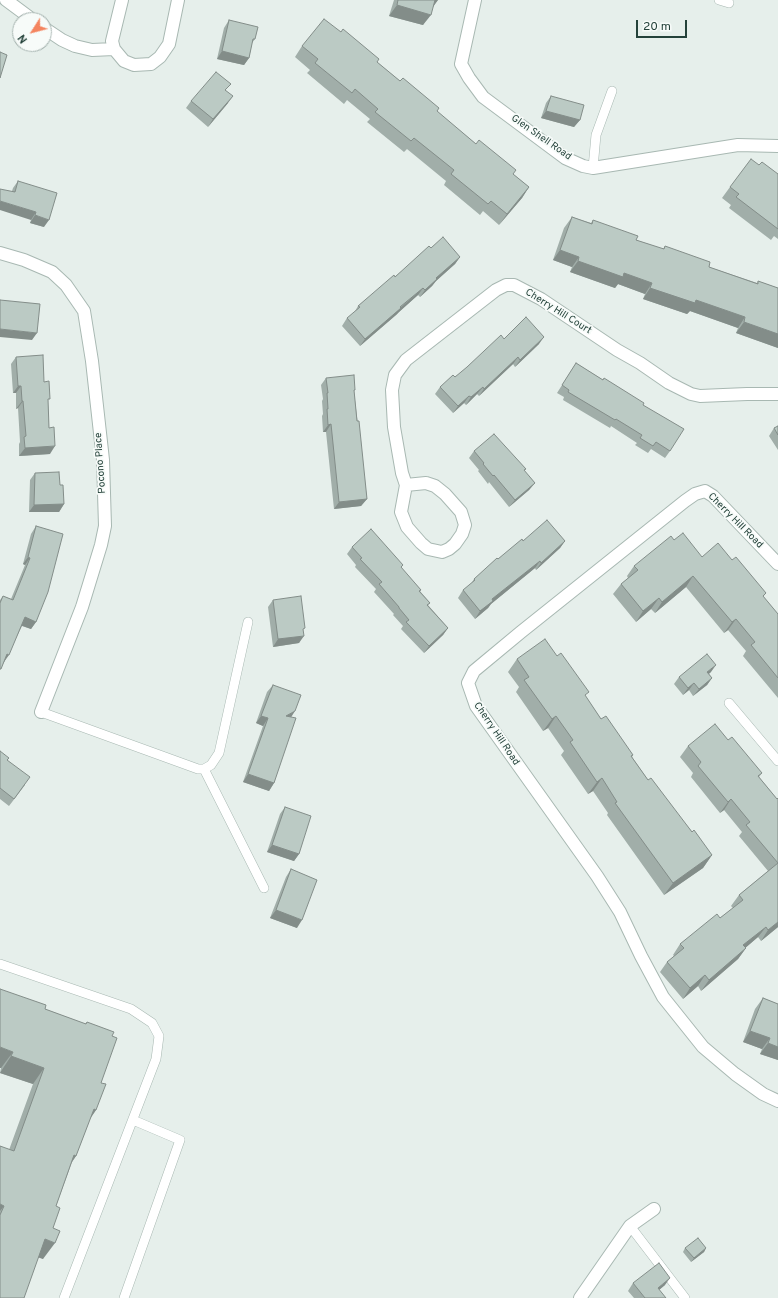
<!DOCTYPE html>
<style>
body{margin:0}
#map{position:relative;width:778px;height:1298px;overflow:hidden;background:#e6efeb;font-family:Overpass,sans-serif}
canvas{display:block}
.north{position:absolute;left:12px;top:12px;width:40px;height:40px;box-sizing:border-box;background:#f7fbf9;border:1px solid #a3b1ad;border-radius:50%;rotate:234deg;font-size:11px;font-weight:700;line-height:16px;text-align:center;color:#24423a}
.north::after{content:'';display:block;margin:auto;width:14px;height:18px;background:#f4845f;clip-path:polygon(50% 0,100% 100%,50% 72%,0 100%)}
.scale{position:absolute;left:636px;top:20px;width:51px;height:18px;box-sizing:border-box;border:2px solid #24423a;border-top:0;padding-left:5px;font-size:12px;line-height:14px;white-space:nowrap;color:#24423a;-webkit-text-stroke:3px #f7fbf9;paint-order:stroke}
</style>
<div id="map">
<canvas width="778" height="1298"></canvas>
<div class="north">N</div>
<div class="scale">20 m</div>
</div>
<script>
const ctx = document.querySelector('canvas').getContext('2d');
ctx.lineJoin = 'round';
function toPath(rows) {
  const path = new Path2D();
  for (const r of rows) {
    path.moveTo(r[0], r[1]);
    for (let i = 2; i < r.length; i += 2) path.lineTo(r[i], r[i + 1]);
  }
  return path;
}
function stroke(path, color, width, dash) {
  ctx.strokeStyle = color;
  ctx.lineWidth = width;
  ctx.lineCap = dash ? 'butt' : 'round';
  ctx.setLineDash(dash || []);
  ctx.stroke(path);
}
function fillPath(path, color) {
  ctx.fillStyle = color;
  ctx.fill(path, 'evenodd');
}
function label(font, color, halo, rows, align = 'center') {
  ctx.font = font + ' Overpass,sans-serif';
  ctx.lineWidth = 3.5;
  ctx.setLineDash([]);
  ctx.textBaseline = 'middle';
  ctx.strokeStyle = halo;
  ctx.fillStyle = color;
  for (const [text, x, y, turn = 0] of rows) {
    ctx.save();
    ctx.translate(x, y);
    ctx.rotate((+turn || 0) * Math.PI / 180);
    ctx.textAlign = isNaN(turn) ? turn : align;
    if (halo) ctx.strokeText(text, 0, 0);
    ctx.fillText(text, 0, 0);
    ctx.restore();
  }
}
const lane = toPath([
 [719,0,729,3],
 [593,168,596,135,612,91],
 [729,703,778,761],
 [41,712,198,769,204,769,211,765,219,753,248,622],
 [204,769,264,888],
 [0,964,131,1009,152,1023,159,1036,156,1059,64,1298],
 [630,1226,685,1298],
 [124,1298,180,1140,133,1120]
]);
const street = toPath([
 [6,0,33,20],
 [122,0,112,41,114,49,124,61,134,65,151,64,160,57,169,44,178,0],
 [475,0,461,64,469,78,483,97,565,158,583,166,593,168,738,145,778,146],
 [44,28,62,40,75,46,92,50,114,49],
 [0,253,24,260,52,272,66,285,84,311,92,361,103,460,105,526,101,545,82,607,41,712],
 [426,483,435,486,445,494,461,512,465,525,462,534,455,544,449,549,442,552,428,549,421,543,407,527,401,512,406,485,426,483],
 [406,485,402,473,394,427,392,390,395,375,406,360,496,290,506,285,514,285,541,299,617,350,640,363,669,383,691,394,700,396,747,394,778,394],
 [778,564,713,496,705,491,695,494,685,501,521,632,474,671,468,683,476,706,597,876,620,912,641,956,663,997,703,1047,735,1074,763,1094,778,1101],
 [580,1298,630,1226,654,1209]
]);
const wall = toPath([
 [394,0,438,0,433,6,423,25,389,16],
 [229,20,255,39,252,43,249,58,244,65,217,59,224,28],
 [302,46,377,62,476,144,529,187,522,198,499,225,483,211,480,215,444,185,446,181,407,149,404,152,367,122,370,119,347,100,344,104,307,73,310,70,295,57],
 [226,90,228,103,208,127,186,108,191,101],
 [551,96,580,120,574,127,541,118,546,103],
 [759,165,778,174,778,239,774,236,771,240,729,208,731,205,722,198,730,187],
 [18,181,44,227,30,223,31,220,12,191,13,188],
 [572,217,591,223,593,220,636,240,663,249,665,246,709,267,757,283,758,281,778,288,778,348,736,333,738,328,690,311,687,314,643,299,645,294,618,284,615,288,570,272,572,267,553,260,564,228],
 [431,248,460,257,455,264,436,281,432,286,420,297,418,295,399,312,396,315,360,346,342,326,347,318,354,313,358,306],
 [504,339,539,344,515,367,513,364,479,396,477,394,466,405,464,403,453,413,435,394,440,387,455,377],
 [16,357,44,382,48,402,50,454,19,456,19,444,20,442,18,408,16,409,16,393,13,393,11,364],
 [576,363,643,405,670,451,665,458,651,449,648,453,635,445,637,443,611,426,610,428,563,400,564,397,557,393],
 [326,378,354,392,367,499,361,506,334,509,326,432,323,432,322,416,323,414,322,401,323,399,321,385],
 [778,426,778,450,769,436,774,428],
 [474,451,526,469,524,471,535,483,529,490,509,507,489,482,488,484,478,471,479,470,469,458],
 [35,473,60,485,64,504,59,512,29,512,30,480],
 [36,526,36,622,31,629,22,626,0,670,0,600,3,596,11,599,25,565,23,564,31,534],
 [674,540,702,557,732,560,766,593,763,597,778,614,778,698,743,656,746,651,728,630,724,633,686,587,655,613,651,609,636,622,613,594,621,584,628,578,627,576,634,566],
 [523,541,565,541,560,548,536,570,535,568,491,604,488,608,475,619,458,598,463,590,471,584,474,579,498,559],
 [352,547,401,568,421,590,420,591,430,603,428,605,448,628,443,635,424,653,401,629,403,626,393,615,394,614,374,592,376,589,355,567,356,565,347,554],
 [273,600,303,631,299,643,273,647,268,607],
 [557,656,601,719,633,755,632,757,648,780,712,855,703,868,664,895,607,815,608,813,593,791,588,794,561,755,564,751,548,728,543,731,516,692,519,687,508,672,517,659],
 [711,672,709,674,712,678,707,685,693,696,689,690,683,695,674,684,679,677],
 [273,685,291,717,274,783,269,791,243,782,263,726,256,723,267,692],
 [728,740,762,773,759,777,777,799,778,798,778,927,761,941,758,937,745,948,746,948,738,959,701,991,698,986,683,999,660,972,667,962,674,956,673,955,680,944,720,918,733,908,731,906,739,895,768,871,739,836,742,832,724,810,720,813,691,777,693,773,680,757,688,746],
 [0,751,7,760,25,785,9,806,0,799],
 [285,807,299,854,294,861,267,852,280,814],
 [291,869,297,928,270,918,286,877],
 [763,998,778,1004,778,1060,760,1054,762,1049,743,1042,755,1009],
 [45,1009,85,1024,87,1022,112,1036,101,1083,96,1110,90,1119,76,1156,72,1162,56,1206,43,1259,39,1257,0,1298,0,1146,9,1150,33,1084,0,1073,1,1068,0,1068],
 [685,1248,706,1248,704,1252,691,1262,683,1252],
 [633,1283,665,1285,659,1290,666,1298,634,1298,628,1291]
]);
const shadedWall = toPath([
 [432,0,438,0,433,7,429,5],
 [397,5,431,15,423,25,389,16],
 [222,51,249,58,244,65,217,59],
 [233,96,228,103,208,127,213,119],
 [546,111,580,120,574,127,541,118],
 [529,187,522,198,499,225,507,214],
 [0,201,36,212,31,220,0,210],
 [35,215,49,220,44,227,30,223],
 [560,250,579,257,572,267,553,260],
 [460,257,455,264,436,281,432,286,420,297,425,290,436,278],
 [578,261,624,273,652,283,645,294,618,284,615,288,570,272],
 [423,288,418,295,399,312,396,315,360,346,365,339],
 [650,288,696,300,745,317,738,328,690,311,687,314,643,299],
 [744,322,778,334,778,348,736,333],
 [0,329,37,333,32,340,0,337],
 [544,337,539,344,515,367,520,360],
 [518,357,513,364,479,396,484,389],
 [18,386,21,386,16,393,13,393],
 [483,387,477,394,466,405,471,397],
 [469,396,464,403,453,413,458,406],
 [22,401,23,401,18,408,16,409],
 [331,424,326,432,323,432,328,425],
 [55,446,50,454,19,456,25,448],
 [535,483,529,490,509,507,515,500],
 [367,499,361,506,334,509,339,502],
 [64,504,59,512,29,512,34,505],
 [565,541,560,548,536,570,541,563],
 [28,557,30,558,25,565,23,564],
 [540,561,535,568,491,604,488,608,475,619,480,611,492,599],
 [693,576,686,587,655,613,662,602],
 [659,598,651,609,636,622,643,611],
 [25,617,36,622,31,629,20,625],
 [736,619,728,630,724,633,732,622],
 [448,628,443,635,424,653,429,646],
 [304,636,299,643,273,647,278,639],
 [7,654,9,655,4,662,2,661],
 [716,665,711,672,702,679,707,672],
 [712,678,707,685,693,696,699,689],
 [694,683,689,690,683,695,688,688],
 [295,711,290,719,286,716],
 [261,716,268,718,263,726,256,723],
 [556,716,548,728,543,731,552,719],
 [248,774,274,783,269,791,243,782],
 [602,778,593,791,588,794,597,782],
 [731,799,724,810,720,813,728,802],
 [272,845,299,854,294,861,267,852],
 [712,855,703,868,664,895,673,883],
 [276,910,302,920,297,928,270,918],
 [778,922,778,927,761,941,768,930],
 [766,927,758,937,736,956,743,945],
 [746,948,738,959,701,991,709,980],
 [705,975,698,986,683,999,690,988],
 [750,1031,770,1038,762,1049,743,1042],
 [768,1043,778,1047,778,1060,760,1054],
 [0,1047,13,1052,1,1068,0,1068],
 [11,1056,44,1068,33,1084,0,1073],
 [94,1109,96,1110,85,1126],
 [74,1155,76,1156,65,1172],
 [0,1204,4,1206,0,1211],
 [45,1239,55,1243,43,1259,34,1256],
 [706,1248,704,1252,691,1262,694,1258],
 [670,1278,665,1285,653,1295,658,1288]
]);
const building = toPath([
 [398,0,435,0,431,15,397,5,398,0],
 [324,19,341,32,343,29,379,59,377,62,400,81,403,78,439,108,437,111,476,144,479,140,516,170,513,174,529,187,507,214,491,201,488,204,451,174,454,170,414,138,411,141,375,112,378,109,355,89,352,93,315,63,318,59,302,46,324,19],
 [229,20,258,27,255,39,253,39,249,58,222,51,229,20],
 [0,52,7,55,0,78,0,52],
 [216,72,231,84,225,90,233,96,213,119,191,101,216,72],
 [551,96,584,105,580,120,546,111,551,96],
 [751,159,759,165,762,162,778,174,778,229,736,197,739,194,730,187,751,159],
 [18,181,57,193,49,220,35,215,36,212,0,201,0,189,15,192,18,181],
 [572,217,592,224,593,220,638,236,636,240,664,249,665,246,710,262,709,267,758,284,758,281,778,288,778,334,744,322,745,317,696,300,695,303,650,288,652,283,624,273,623,277,578,261,579,257,560,250,572,217],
 [443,237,460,257,436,278,437,279,425,290,423,288,400,307,401,308,365,339,347,318,360,307,358,306,394,275,395,277,429,246,431,248,443,237],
 [0,300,40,304,37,333,0,329,0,300],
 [526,317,544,337,520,360,518,357,484,389,483,387,471,397,469,396,458,406,440,387,453,375,455,377,467,367,501,335,504,339,526,317],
 [43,355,44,382,49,381,50,399,48,399,49,428,54,427,55,446,25,448,24,437,26,436,23,401,22,401,21,386,18,386,16,357,43,355],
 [576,363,603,380,604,378,644,403,643,405,684,429,670,451,656,442,653,446,640,438,642,435,616,419,615,420,568,392,569,390,562,385,576,363],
 [354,375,355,390,354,390,357,421,359,421,367,499,339,502,331,424,328,425,327,409,328,409,327,393,328,393,326,378,354,375],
 [778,426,778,435,774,428,778,426],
 [494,434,526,469,524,470,535,483,515,500,494,475,493,476,483,464,484,463,474,451,494,434],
 [59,472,60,485,63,485,64,504,34,505,35,473,59,472],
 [547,520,565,541,541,563,540,561,492,599,493,601,480,611,463,590,475,580,474,579,497,558,498,559,522,539,523,541,547,520],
 [36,526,63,534,48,592,36,622,25,617,9,655,7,654,1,669,0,669,0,603,3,596,13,600,30,558,28,557,36,526],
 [371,529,403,565,401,567,421,590,419,591,430,603,427,605,448,628,429,646,406,622,409,620,399,608,399,607,379,584,382,582,360,559,362,558,352,547,371,529],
 [683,533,702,557,718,543,732,560,736,557,766,593,763,596,778,614,778,678,751,645,755,642,736,619,732,622,693,576,662,602,659,598,643,611,621,584,638,570,634,566,671,536,674,540,683,533],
 [301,596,305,628,303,629,304,636,278,639,273,600,301,596],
 [545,639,557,656,561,653,589,692,585,695,601,719,606,716,633,755,631,756,648,780,651,778,692,832,694,830,712,855,673,883,615,803,617,802,602,778,597,782,570,742,573,740,556,716,552,719,524,680,529,677,517,659,545,639],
 [707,654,716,665,707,672,712,678,699,689,694,683,688,688,679,677,707,654],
 [273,685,301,695,295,711,286,716,296,718,274,783,248,774,268,718,261,716,273,685],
 [715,724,728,740,732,737,762,773,758,776,777,799,778,798,778,922,768,930,766,927,743,945,746,948,709,980,705,975,690,988,667,962,684,948,680,944,717,914,720,918,743,900,739,895,778,863,746,825,750,822,731,799,728,802,698,766,701,762,688,746,715,724],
 [0,751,9,758,7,760,30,777,14,799,0,788,0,751],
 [285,807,311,816,299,854,272,845,285,807],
 [291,869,317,880,302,920,276,910,291,869],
 [0,989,46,1005,45,1009,86,1024,87,1022,114,1032,112,1036,117,1038,101,1083,106,1084,96,1110,94,1109,76,1156,74,1155,56,1206,60,1208,53,1228,60,1231,55,1243,45,1239,24,1298,0,1298,0,1215,4,1206,0,1204,0,1146,14,1151,44,1068,11,1056,13,1052,0,1047,0,989],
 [763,998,778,1004,778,1047,768,1043,770,1038,750,1031,763,998],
 [698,1238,706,1248,694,1258,685,1248,698,1238],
 [659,1263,670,1278,658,1288,666,1298,645,1298,633,1283,659,1263]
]);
const streetNames = [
 ["Glen Shell Road",541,138,35],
 ["Cherry Hill Court",558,312,32],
 ["Pocono Place",101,463,-94],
 ["Cherry Hill Road",735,521,45],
 ["Cherry Hill Road",496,734,56]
];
stroke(lane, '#a8b8b2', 10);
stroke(street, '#a8b8b2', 14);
stroke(lane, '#fff', 9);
stroke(street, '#fff', 12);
fillPath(wall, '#a1aea9');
fillPath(shadedWall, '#838d89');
fillPath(building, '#bbcac4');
stroke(building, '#838d89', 1);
label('10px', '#24423a', '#f7fbf9', streetNames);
</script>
